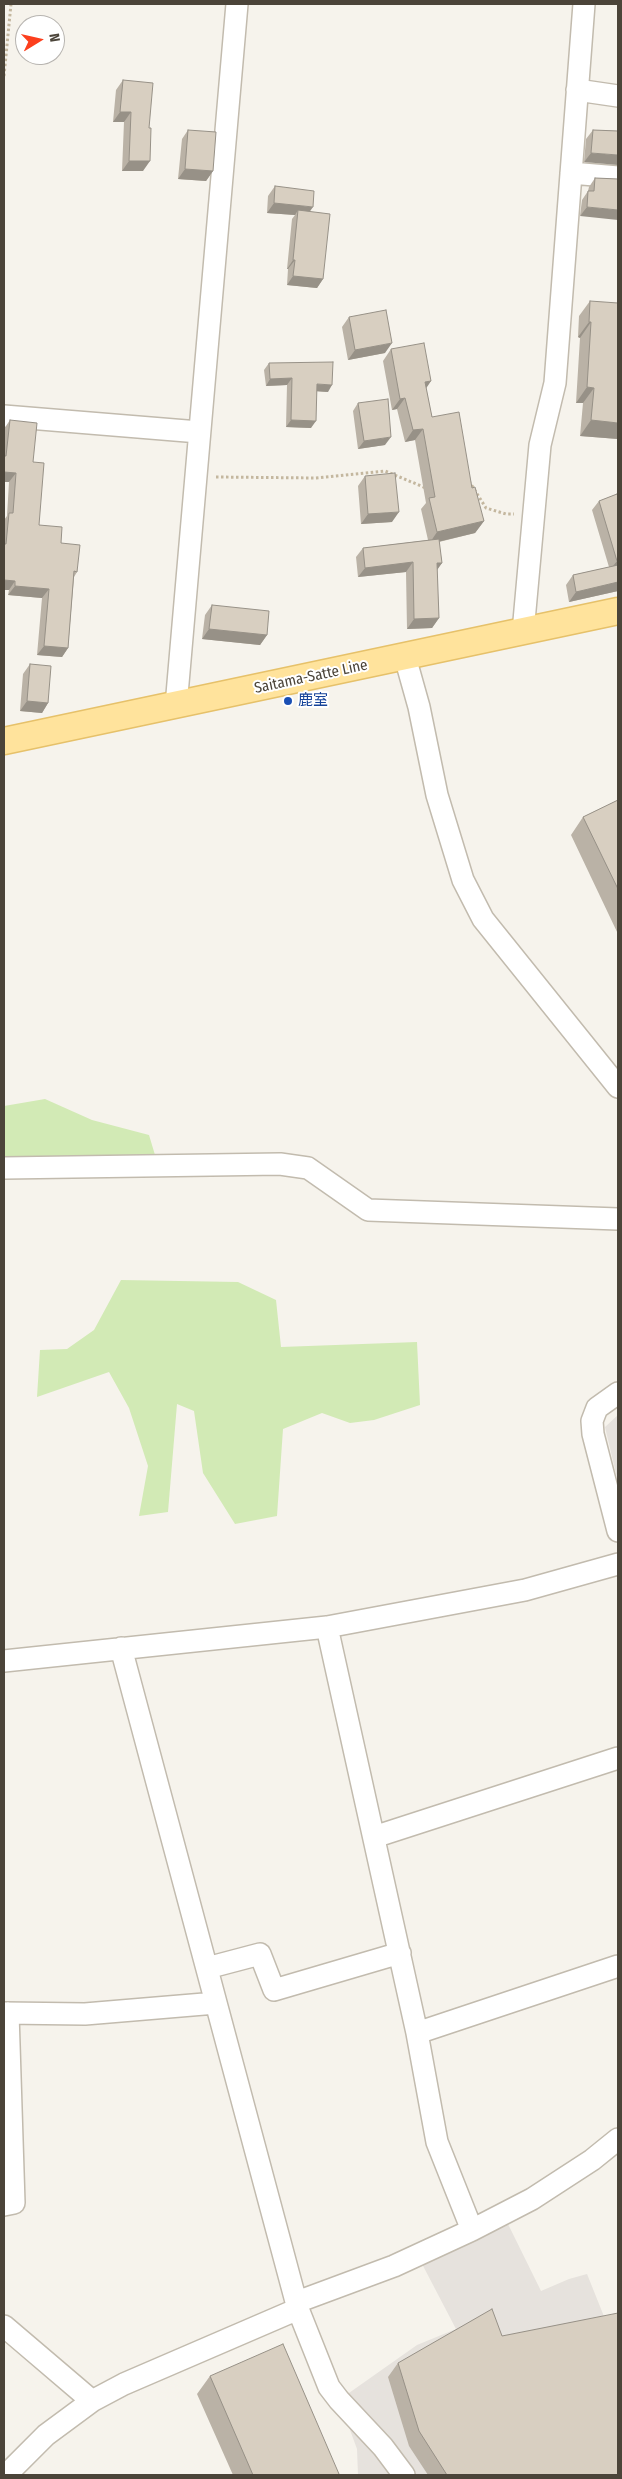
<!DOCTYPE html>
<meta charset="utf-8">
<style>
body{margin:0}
#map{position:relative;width:622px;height:2479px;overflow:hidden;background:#f6f3ec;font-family:"Fira Sans Condensed",sans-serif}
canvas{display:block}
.frame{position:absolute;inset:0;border:5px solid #4b4439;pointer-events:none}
.north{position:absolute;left:15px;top:15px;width:50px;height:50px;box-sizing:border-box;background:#fff;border:1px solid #b7b4b0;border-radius:50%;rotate:81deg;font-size:14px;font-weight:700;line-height:20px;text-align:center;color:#4b4439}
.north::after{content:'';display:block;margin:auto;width:18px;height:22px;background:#fc3f1d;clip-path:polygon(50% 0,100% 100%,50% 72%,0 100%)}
</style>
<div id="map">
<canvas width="622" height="2479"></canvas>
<div class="frame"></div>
<div class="north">N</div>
</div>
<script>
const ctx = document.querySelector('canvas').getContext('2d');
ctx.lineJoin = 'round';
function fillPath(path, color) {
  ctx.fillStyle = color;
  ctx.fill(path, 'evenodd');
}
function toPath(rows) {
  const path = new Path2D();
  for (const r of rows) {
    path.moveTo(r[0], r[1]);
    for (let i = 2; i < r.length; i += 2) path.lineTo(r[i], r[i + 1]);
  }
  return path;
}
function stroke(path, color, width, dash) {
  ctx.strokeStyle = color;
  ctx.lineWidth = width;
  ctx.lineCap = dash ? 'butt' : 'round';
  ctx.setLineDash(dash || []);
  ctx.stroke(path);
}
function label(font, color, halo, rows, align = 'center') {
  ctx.font = font + ' "Fira Sans Condensed","Noto Sans JP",sans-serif';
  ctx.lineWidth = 4;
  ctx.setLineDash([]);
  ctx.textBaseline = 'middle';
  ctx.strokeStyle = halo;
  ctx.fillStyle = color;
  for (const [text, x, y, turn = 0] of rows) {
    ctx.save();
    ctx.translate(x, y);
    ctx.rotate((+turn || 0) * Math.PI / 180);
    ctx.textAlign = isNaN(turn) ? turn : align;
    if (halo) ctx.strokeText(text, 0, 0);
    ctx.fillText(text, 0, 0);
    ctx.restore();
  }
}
const industrial = toPath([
 [618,1415,618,1482,605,1427],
 [507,2222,541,2291,569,2279,587,2274,607,2324,618,2475,358,2475,357,2449,339,2400,417,2345,456,2329,421,2262]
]);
const green = toPath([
 [45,1099,92,1120,149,1135,155,1155,4,1159,4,1106],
 [121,1280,238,1282,276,1300,281,1347,417,1342,420,1405,374,1420,350,1423,322,1413,283,1429,277,1516,235,1524,203,1473,194,1411,177,1404,168,1512,139,1516,148,1466,129,1408,109,1372,37,1397,40,1350,67,1349,94,1330]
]);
const path = toPath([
 [4,76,11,4],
 [216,477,316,478,385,471,426,488],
 [469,481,486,508,506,514,514,514]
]);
const minor = toPath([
 [577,90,618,96],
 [571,173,618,177],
 [4,416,199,432],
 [523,632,540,445,555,383,584,4],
 [405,657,419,707,437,795,463,880,483,919,618,1087],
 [176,706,237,4],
 [4,1168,280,1164,308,1168,368,1210,618,1219],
 [618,1393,597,1408,592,1421,593,1434,618,1531],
 [327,1627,417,2033,437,2142,472,2230],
 [121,1648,298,2309,329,2387,339,2400,383,2447,404,2475],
 [4,1661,327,1627,525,1590,618,1564],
 [374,1837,618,1758],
 [207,1968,260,1954,274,1990,400,1953],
 [4,2013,85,2014,216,2003],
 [417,2033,618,1966],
 [4,2205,14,2203,8,2013],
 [297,2302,394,2266,472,2230,532,2199,592,2160,618,2139],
 [4,2326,92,2401],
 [6,2475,46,2435,92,2401,124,2384,298,2309]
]);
const major = toPath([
 [4,741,618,611]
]);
const wall = toPath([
 [123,80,149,128,143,171,122,171,124,122,113,122,116,90],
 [188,130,213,171,206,181,178,179,182,139],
 [593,130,618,131,584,162,586,139],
 [595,178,618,179,580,216,582,200,588,191,589,187],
 [275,186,309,212,323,279,317,288,287,285,288,269,287,269,292,219,295,215,267,213,268,196],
 [590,301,618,439,580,436,583,403,576,403,580,338,578,337,579,316],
 [349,317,385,353,348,360,342,327],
 [391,349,431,381,426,387,432,417,472,488,484,521,475,533,439,542,442,563,437,569,439,618,432,628,407,629,406,572,358,577,356,557,363,548,428,540,421,509,426,503,415,440,405,442,397,409,392,410,383,361],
 [269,363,328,392,317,391,311,428,286,427,287,385,266,386,264,370],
 [358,403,385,445,358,449,353,411],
 [10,420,33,462,39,525,61,543,77,572,74,577,68,648,62,657,37,655,42,598,8,595,9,590,4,590,4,520,7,516,9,482,4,482,4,429],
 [365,476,392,522,361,524,358,486],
 [617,494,618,591,569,602,566,585,573,575,609,567,592,510,599,501],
 [212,605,267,635,260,645,202,639,205,615],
 [30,664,48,703,42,713,20,711,23,674],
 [618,800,618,934,571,835,583,817],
 [502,2336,618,2475,428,2475,409,2446,388,2377,398,2363],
 [210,2376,338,2475,233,2475,197,2394]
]);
const shadedWall = toPath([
 [120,112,131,112,124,122,113,122],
 [591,153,618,155,618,165,584,162],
 [129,161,150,161,143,171,122,171],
 [185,169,213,171,206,181,178,179],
 [274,203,313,207,306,217,298,210,295,215,267,213],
 [587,207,618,210,618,220,580,216],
 [293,260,295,260,288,269,287,269],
 [293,276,323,279,317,288,287,285],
 [589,322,591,322,580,338,578,337],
 [392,343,385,353,348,360,355,350],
 [292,378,287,385,266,386,270,379],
 [431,381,423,393,425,382],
 [317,384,332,385,328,392,312,391],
 [587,387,594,388,583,403,576,403],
 [405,398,397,409,392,410,400,399],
 [291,420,316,421,311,428,286,427],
 [591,420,618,423,618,439,580,436],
 [423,429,415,440,405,442,413,430],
 [391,437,385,445,358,449,364,441],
 [4,472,16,473,9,482,4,482],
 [399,512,392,522,361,524,368,514],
 [484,521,475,533,429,544,437,532],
 [618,560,618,568,610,570,617,561],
 [413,562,406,572,358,577,365,568],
 [437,563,442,563,435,573],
 [4,580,15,581,9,590,4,590],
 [618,582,618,591,569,602,576,592],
 [15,586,49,589,42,598,8,595],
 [439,618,432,628,407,629,414,619],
 [209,629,267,635,260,645,202,639],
 [44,646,68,648,62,657,37,655],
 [27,701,48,703,42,713,20,711]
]);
const building = toPath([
 [123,80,153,83,149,128,151,128,150,161,129,161,131,112,120,112,123,80],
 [188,130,216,132,213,171,185,169,188,130],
 [593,130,618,131,618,155,591,153,593,130],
 [595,178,618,179,618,210,587,207,588,191,594,191,595,178],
 [275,186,314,191,313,207,274,203,275,186],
 [298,210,330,214,323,279,293,276,295,260,293,260,298,210],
 [590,301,618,303,618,423,591,420,594,388,587,387,591,322,589,322,590,301],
 [386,310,392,343,355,350,349,317,386,310],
 [424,343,431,381,425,382,432,417,459,412,472,488,475,487,484,521,437,532,429,498,435,497,423,429,413,430,405,398,400,399,391,349,424,343],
 [333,362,332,385,317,384,316,421,291,420,292,378,270,379,269,363,333,362],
 [388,399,391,437,364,441,358,403,388,399],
 [10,420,37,423,33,462,44,463,39,525,62,527,61,543,80,545,77,572,74,571,68,648,44,646,49,589,15,586,15,581,4,580,4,544,6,544,9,513,13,513,16,473,4,472,4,456,6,456,10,420],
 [395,473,399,512,368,514,365,476,395,473],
 [617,494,618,497,618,560,617,561,599,501,617,494],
 [439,539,442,563,437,563,439,618,414,619,413,562,365,568,363,548,439,539],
 [618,565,618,582,576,592,573,575,618,565],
 [212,605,269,611,267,635,209,629,212,605],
 [30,664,51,666,48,703,27,701,30,664],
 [618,800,618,889,583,817,618,800],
 [492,2309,502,2336,618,2313,618,2475,447,2475,419,2431,398,2363,492,2309],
 [283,2344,339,2474,337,2475,253,2475,210,2376,283,2344]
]);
const markers = [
 [288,701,5,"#1a4fb4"]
];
const streetNames = [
 ["Saitama-Satte Line",311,677,-12]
];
const transitNames = [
 ["鹿室",298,701]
];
fillPath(industrial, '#e6e2dd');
fillPath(green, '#d2eab5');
stroke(minor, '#c2bbae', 24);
stroke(major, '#e6c16a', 29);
stroke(path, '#c4b79f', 3, [2.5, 2.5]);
stroke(minor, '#fff', 21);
stroke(major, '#ffe39c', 26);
fillPath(wall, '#bab2a6');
fillPath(shadedWall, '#979187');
fillPath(building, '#d8cfc1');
stroke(building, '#979187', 1);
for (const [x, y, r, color] of markers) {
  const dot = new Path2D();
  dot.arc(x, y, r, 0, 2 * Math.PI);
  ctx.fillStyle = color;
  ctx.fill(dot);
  stroke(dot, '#fff', 2);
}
label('15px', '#4b4439', '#fff', streetNames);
label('15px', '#164399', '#fff', transitNames, 'left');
</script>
